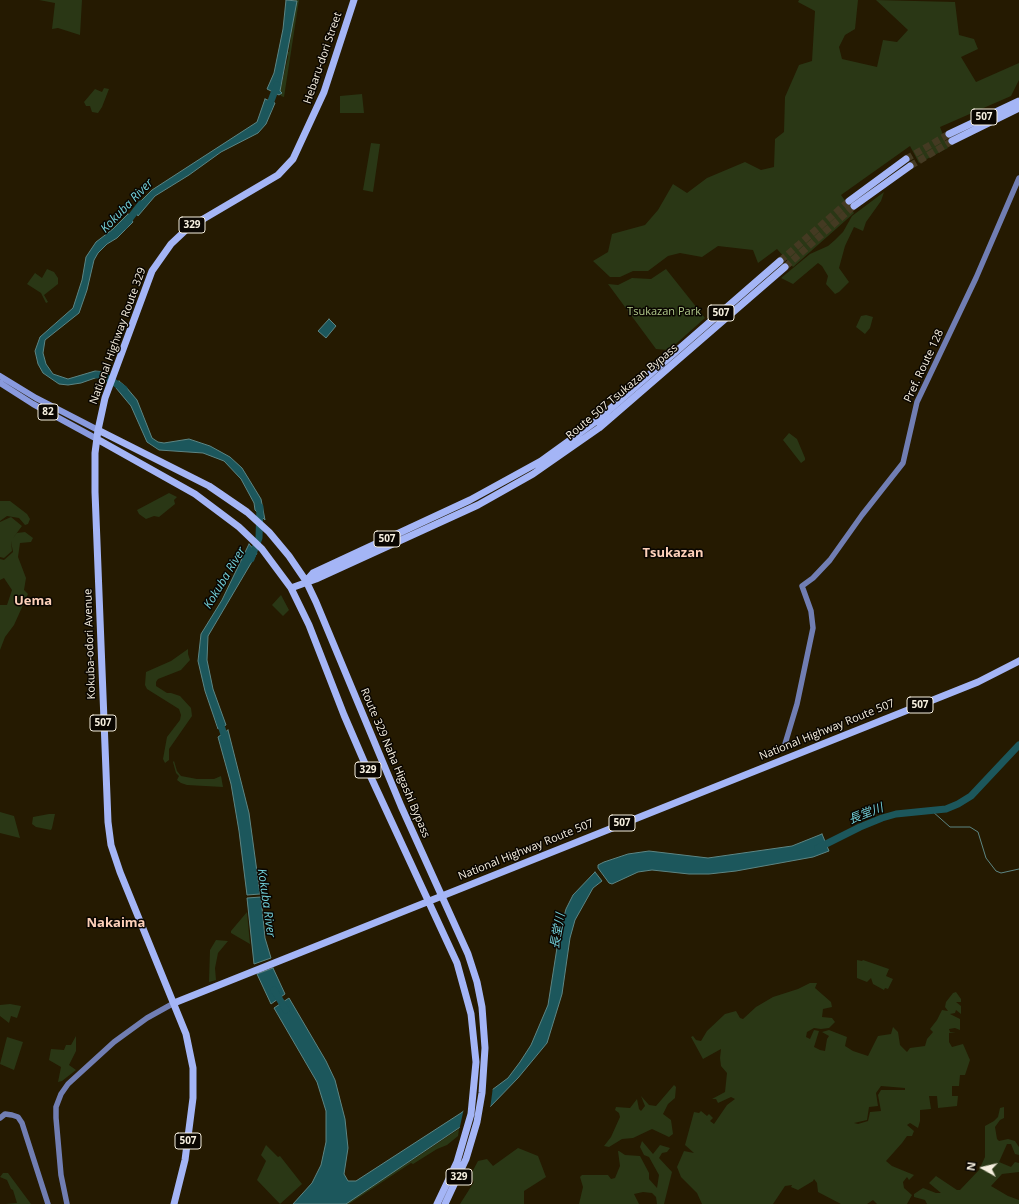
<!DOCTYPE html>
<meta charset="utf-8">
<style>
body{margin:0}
#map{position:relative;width:1019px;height:1204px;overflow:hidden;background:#251a01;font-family:"Open Sans",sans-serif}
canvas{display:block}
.north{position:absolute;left:963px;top:1148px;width:40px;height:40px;-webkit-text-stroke:3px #0a0601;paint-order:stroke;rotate:278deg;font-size:11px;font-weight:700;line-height:16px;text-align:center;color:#f6efdf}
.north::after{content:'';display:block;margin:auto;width:14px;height:18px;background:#f6efdf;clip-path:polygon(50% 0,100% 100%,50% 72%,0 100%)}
</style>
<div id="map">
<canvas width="1019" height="1204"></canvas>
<div class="north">N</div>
</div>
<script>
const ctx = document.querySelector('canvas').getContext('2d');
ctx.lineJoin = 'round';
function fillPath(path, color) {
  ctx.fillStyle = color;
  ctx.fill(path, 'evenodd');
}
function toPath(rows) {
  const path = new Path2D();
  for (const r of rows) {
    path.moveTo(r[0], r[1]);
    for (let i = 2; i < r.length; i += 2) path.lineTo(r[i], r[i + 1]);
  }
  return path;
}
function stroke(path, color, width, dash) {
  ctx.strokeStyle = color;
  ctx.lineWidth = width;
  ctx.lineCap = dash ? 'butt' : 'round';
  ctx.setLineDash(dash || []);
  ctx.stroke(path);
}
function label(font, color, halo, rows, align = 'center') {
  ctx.font = font + ' "Open Sans","Noto Sans JP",sans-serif';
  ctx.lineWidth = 3;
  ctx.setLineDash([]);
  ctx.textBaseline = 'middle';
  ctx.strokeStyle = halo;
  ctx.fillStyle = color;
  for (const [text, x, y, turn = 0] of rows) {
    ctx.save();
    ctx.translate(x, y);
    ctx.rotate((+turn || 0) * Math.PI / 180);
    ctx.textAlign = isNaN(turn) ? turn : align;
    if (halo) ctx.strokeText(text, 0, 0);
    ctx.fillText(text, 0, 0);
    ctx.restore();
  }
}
const green = toPath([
 [39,0,82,0,80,35,58,28,52,29,55,3],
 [295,0,299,0,284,97,281,96,280,91,288,57,287,52,289,52],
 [799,0,858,0,855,29,845,35,839,47,842,59,877,67,883,40,897,42,908,30,876,0,955,2,959,35,974,39,978,49,961,57,976,82,1019,63,1019,80,1011,96,940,127,948,148,919,163,910,146,841,195,854,213,793,267,777,249,758,263,753,250,718,246,702,257,680,253,668,256,648,271,633,271,620,277,610,277,593,261,608,252,612,234,645,225,658,210,673,184,687,193,707,178,745,162,761,170,774,167,775,139,784,132,785,97,799,65,812,61,815,11,798,2],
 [104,88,109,89,102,107,98,113,92,112,90,106,86,106,84,102,95,89,102,92],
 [362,94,364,113,340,113,340,96],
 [371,143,380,144,373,192,363,190],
 [884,192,881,201,866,222,863,231,854,227,845,246,839,268,849,282,839,292,835,294,826,284,828,276,822,266,818,263,793,284,781,278,810,254,828,246,835,240,843,232,852,216],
 [47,269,54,272,58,278,58,284,44,295,48,302,46,303,41,293,27,284,35,273,42,278],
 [666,269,705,318,669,350,656,349,608,284,618,285,632,278,651,279],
 [866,315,873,317,870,328,865,334,856,327,861,316],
 [789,433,797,439,805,458,805,460,801,463,783,440],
 [169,493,177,497,174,500,175,504,159,517,154,516,146,519,139,514,137,510],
 [0,501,10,501,27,514,30,519,28,524,25,525,19,518,7,516,0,521],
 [11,517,22,526,13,538,17,533,25,532,33,538,31,542,20,543,18,557,26,578,24,590,28,594,14,625,5,637,0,650,0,605,7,605,12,590,4,578,0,580,0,559,4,560,13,552,11,541,12,551,4,558,0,557,0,522],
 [281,595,289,610,283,616,272,605],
 [188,649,188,654,190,660,181,670,158,679,156,682,156,686,167,693,171,693,180,696,191,708,192,716,169,749,169,760,165,763,163,759,167,737,180,720,181,715,179,709,147,689,145,685,146,672,171,661],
 [174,761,177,771,181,776,197,779,214,779,221,776,223,787,187,785,181,783,177,780,179,776,176,773,173,762],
 [0,812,14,816,20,838,0,833],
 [49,814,55,814,52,828,51,830,36,827,32,824,33,817],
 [247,912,250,944,231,933,231,931],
 [216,940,228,941,218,953,215,968,216,980,209,982,210,950],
 [857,960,862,961,863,960,889,969,886,976,893,979,888,989,885,988,884,990,873,984,871,978,867,982,857,978],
 [810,983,817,983,815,988,831,1002,832,1007,823,1009,822,1017,832,1018,835,1022,829,1028,821,1029,814,1028,807,1032,806,1037,810,1039,814,1030,819,1031,814,1047,820,1050,825,1051,827,1039,829,1036,822,1032,829,1030,847,1037,845,1046,853,1051,868,1056,878,1036,891,1034,893,1027,898,1032,900,1045,907,1052,910,1048,925,1046,927,1039,933,1032,930,1029,937,1020,942,1010,948,1011,945,1007,946,1002,953,993,956,992,961,999,961,1002,956,1002,961,1006,961,1014,956,1010,955,1013,950,1014,960,1019,960,1030,955,1028,949,1029,950,1032,956,1032,949,1033,949,1042,952,1047,963,1044,970,1060,965,1075,960,1075,959,1086,952,1086,952,1096,958,1096,957,1106,938,1108,937,1096,929,1096,931,1109,920,1110,920,1121,918,1128,910,1123,907,1125,914,1131,912,1136,907,1136,902,1143,886,1161,892,1166,914,1175,909,1180,907,1177,903,1182,904,1188,912,1195,907,1204,877,1204,873,1200,867,1204,841,1204,818,1192,817,1183,814,1179,813,1181,798,1190,791,1187,792,1185,785,1186,773,1204,702,1204,697,1193,681,1177,677,1167,684,1151,694,1153,685,1145,694,1112,699,1113,701,1111,707,1116,709,1114,713,1118,710,1121,714,1124,727,1105,735,1099,731,1097,718,1103,716,1099,712,1099,725,1092,727,1073,721,1066,720,1058,721,1049,703,1059,691,1037,693,1036,696,1040,701,1041,707,1031,725,1014,736,1011,740,1018,743,1019,756,1007,773,997,798,989],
 [881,1086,905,1088,905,1090,881,1090,878,1095,881,1111,870,1112,868,1121,858,1124,854,1123,867,1120,869,1107,878,1106,876,1093],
 [10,1004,21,1006,17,1018,11,1016,9,1023,0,1016,0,1005],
 [76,1036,76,1051,69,1065,76,1070,62,1081,58,1082,61,1067,49,1060,51,1049,64,1050,66,1045,71,1045],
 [7,1037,23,1042,14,1070,0,1064],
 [674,1085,676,1087,675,1098,668,1104,663,1114,671,1120,673,1134,669,1137,652,1129,633,1138,622,1139,609,1147,604,1146,611,1137,620,1117,619,1113,615,1110,616,1107,630,1108,637,1099,639,1109,641,1111,645,1106,641,1096,649,1105,656,1106],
 [1004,1107,1004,1118,1000,1120,995,1127,997,1139,999,1141,1008,1139,1015,1141,1019,1147,1019,1155,1015,1154,1011,1144,1007,1144,999,1162,1011,1167,1015,1162,1019,1163,1019,1172,1002,1174,991,1186,1008,1196,1019,1200,1019,1204,927,1204,925,1200,914,1197,914,1194,923,1188,936,1193,941,1193,929,1183,936,1176,957,1190,960,1190,979,1170,985,1157,985,1126,994,1121,998,1117,1000,1108],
 [459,1129,458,1136,447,1145,437,1149,413,1164,411,1163,349,1204,346,1204],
 [642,1141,653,1154,660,1145,670,1148,667,1152,662,1153,659,1158,672,1172,664,1204,657,1204,656,1197,652,1193,643,1192,634,1194,639,1204,579,1204,583,1187,580,1177,582,1175,608,1175,611,1179,615,1178,620,1166,618,1151,619,1151,625,1155,640,1156,649,1173,649,1179,657,1188,659,1175,649,1157,644,1155,640,1147],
 [266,1145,278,1157,280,1156,302,1184,280,1204,257,1180,266,1161,261,1155],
 [518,1148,538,1156,546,1177,524,1191,524,1204,460,1204,474,1182,470,1176,478,1161,487,1159,493,1166],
 [3,1173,8,1173,31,1204,5,1204,17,1203,13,1190,11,1189,7,1180,0,1177]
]);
const water = toPath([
 [286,0,297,1,280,91,282,93,279,95,267,89,274,73,283,29,286,0],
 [265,99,275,103,266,124,258,133,221,152,189,175,155,196,138,216,134,208,152,190,257,122,265,99],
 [128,214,133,222,117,238,107,244,98,253,94,260,87,290,79,313,45,340,43,353,46,364,53,374,68,379,95,371,106,372,104,379,98,377,81,383,68,385,59,384,43,373,38,364,35,351,40,337,73,308,82,280,86,257,96,242,113,229,128,214],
 [329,319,336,326,326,338,318,331,329,319],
 [119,381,126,387,137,400,152,438,158,442,164,443,189,439,210,446,230,457,242,468,261,499,265,520,255,510,254,503,241,479,224,461,203,453,159,450,147,442,131,406,116,388,119,381],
 [249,544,257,553,208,636,207,660,213,689,226,725,218,729,205,691,198,661,201,634,222,600,249,544],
 [228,730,249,813,260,894,247,895,239,831,231,784,218,737,228,730],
 [822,834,829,851,813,857,736,871,709,874,689,874,652,870,638,872,612,884,609,883,598,868,598,865,604,862,628,854,649,851,708,858,792,846,822,834],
 [595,872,602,881,593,888,575,920,570,938,562,994,547,1043,518,1078,490,1107,346,1204,293,1204,312,1183,321,1165,326,1142,326,1111,317,1082,274,1008,289,998,326,1061,335,1080,345,1119,348,1148,344,1174,348,1181,356,1181,461,1113,508,1078,520,1062,531,1045,548,1005,559,935,566,909,573,895,595,872],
 [261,897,265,938,271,958,254,964,247,898,261,897],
 [273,968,285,994,271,1004,257,974,273,968]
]);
const pier = toPath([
 [493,1087,490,1109,459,1131,464,1108]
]);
const stream = toPath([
 [932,811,950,827,970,827,978,832,986,858,996,871,1001,873,1019,869]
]);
const river = toPath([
 [268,109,277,85],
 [124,226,141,204],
 [97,375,103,375,124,389],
 [251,559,259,538,260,507],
 [219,719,226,741],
 [818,848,860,827,882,818,896,814,946,809,958,804,971,796,1019,745],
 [274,990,286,1010]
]);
const highwayTunnel = toPath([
 [906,159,949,134],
 [910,166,952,141],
 [780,261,849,201],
 [785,267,854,206]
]);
const secondary = toPath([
 [785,744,797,704,813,628,811,611,802,586,813,578,830,560,862,515,903,463,917,402,976,278,1019,178],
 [0,1118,5,1114,12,1115,18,1117,22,1123,48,1204],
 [67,1204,61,1175,56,1118,56,1107,61,1094,68,1084,114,1042,147,1018,174,1003]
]);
const primary = toPath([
 [0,376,36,398,98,430],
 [0,383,33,404,97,439]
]);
const highway = toPath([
 [949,134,1019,101],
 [952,141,1019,108],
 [849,201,906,159],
 [854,206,910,166],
 [98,430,209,486,247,512,269,532,289,556,306,581,316,602,401,806,468,954,477,982,482,1007,485,1048,482,1093,477,1122,466,1159,445,1204],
 [97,439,195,494,239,527,262,549,291,588,309,625,344,715,369,773,457,963,471,1014,476,1062,471,1114,457,1162,437,1204],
 [306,581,313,573,470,500,541,461,595,422,780,261],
 [291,588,316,579,478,505,533,474,599,428,785,267],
 [174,1003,978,682,1019,661],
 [174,1204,185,1160,193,1098,193,1068,186,1034,120,872,111,845,108,822,95,492,95,453,98,430,105,398,152,271,171,244,188,228,278,175,293,159,324,92,354,0]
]);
const shields = [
 [984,117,26],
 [192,225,26],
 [721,313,26],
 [48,412,20],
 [387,539,26],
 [920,705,26],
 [103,723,26],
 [368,770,26],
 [622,823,26],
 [188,1141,26],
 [459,1177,26]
];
const shieldNames = [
 ["507",984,117],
 ["329",192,225],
 ["507",721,313],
 ["82",48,412],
 ["507",387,539],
 ["507",920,705],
 ["507",103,723],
 ["329",368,770],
 ["507",622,823],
 ["507",188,1141],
 ["329",459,1177]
];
const streetNames = [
 ["Hebaru-dori Street",323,58,-71],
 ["National Highway Route 329",118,336,-70],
 ["Pref. Route 128",924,366,-65],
 ["Route 507 Tsukazan Bypass",622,392,-40],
 ["Kokuba-odori Avenue",90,644,-92],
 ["National Highway Route 507",827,730,-22],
 ["Route 329 Naha Higashi Bypass",395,763,67],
 ["National Highway Route 507",526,850,-22]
];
const parkNames = [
 ["Tsukazan Park",664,312]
];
const waterNames = [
 ["Kokuba River",127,206,-46],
 ["Kokuba River",225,578,-59],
 ["長堂川",866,814,-21],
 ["Kokuba River",266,903,82],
 ["長堂川",558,931,-80]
];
const quarterNames = [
 ["Tsukazan",673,553],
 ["Uema",33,601],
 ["Nakaima",116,923]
];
fillPath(green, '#2a3715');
fillPath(water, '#1c575c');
stroke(water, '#5d8583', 1);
fillPath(pier, '#251a01');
stroke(stream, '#5d8583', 1);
stroke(river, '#1c575c', 7);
stroke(highwayTunnel, '#443a22', 7, [7, 3.5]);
stroke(secondary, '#717eb3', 5.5);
stroke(primary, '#899ade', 6);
stroke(highway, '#a4b5f6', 7);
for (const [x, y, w] of shields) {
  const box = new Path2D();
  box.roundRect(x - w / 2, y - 8, w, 16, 3);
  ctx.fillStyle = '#0a0601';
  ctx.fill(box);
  stroke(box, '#f6efdf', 1);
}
label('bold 10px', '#f6efdf', null, shieldNames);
label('11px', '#f6efdf', '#0a0601', streetNames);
label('11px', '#b1ca8b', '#0a0601', parkNames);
label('italic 12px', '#73d0d9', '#0a0601', waterNames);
label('bold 13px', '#fdd0b9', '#0a0601', quarterNames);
</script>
